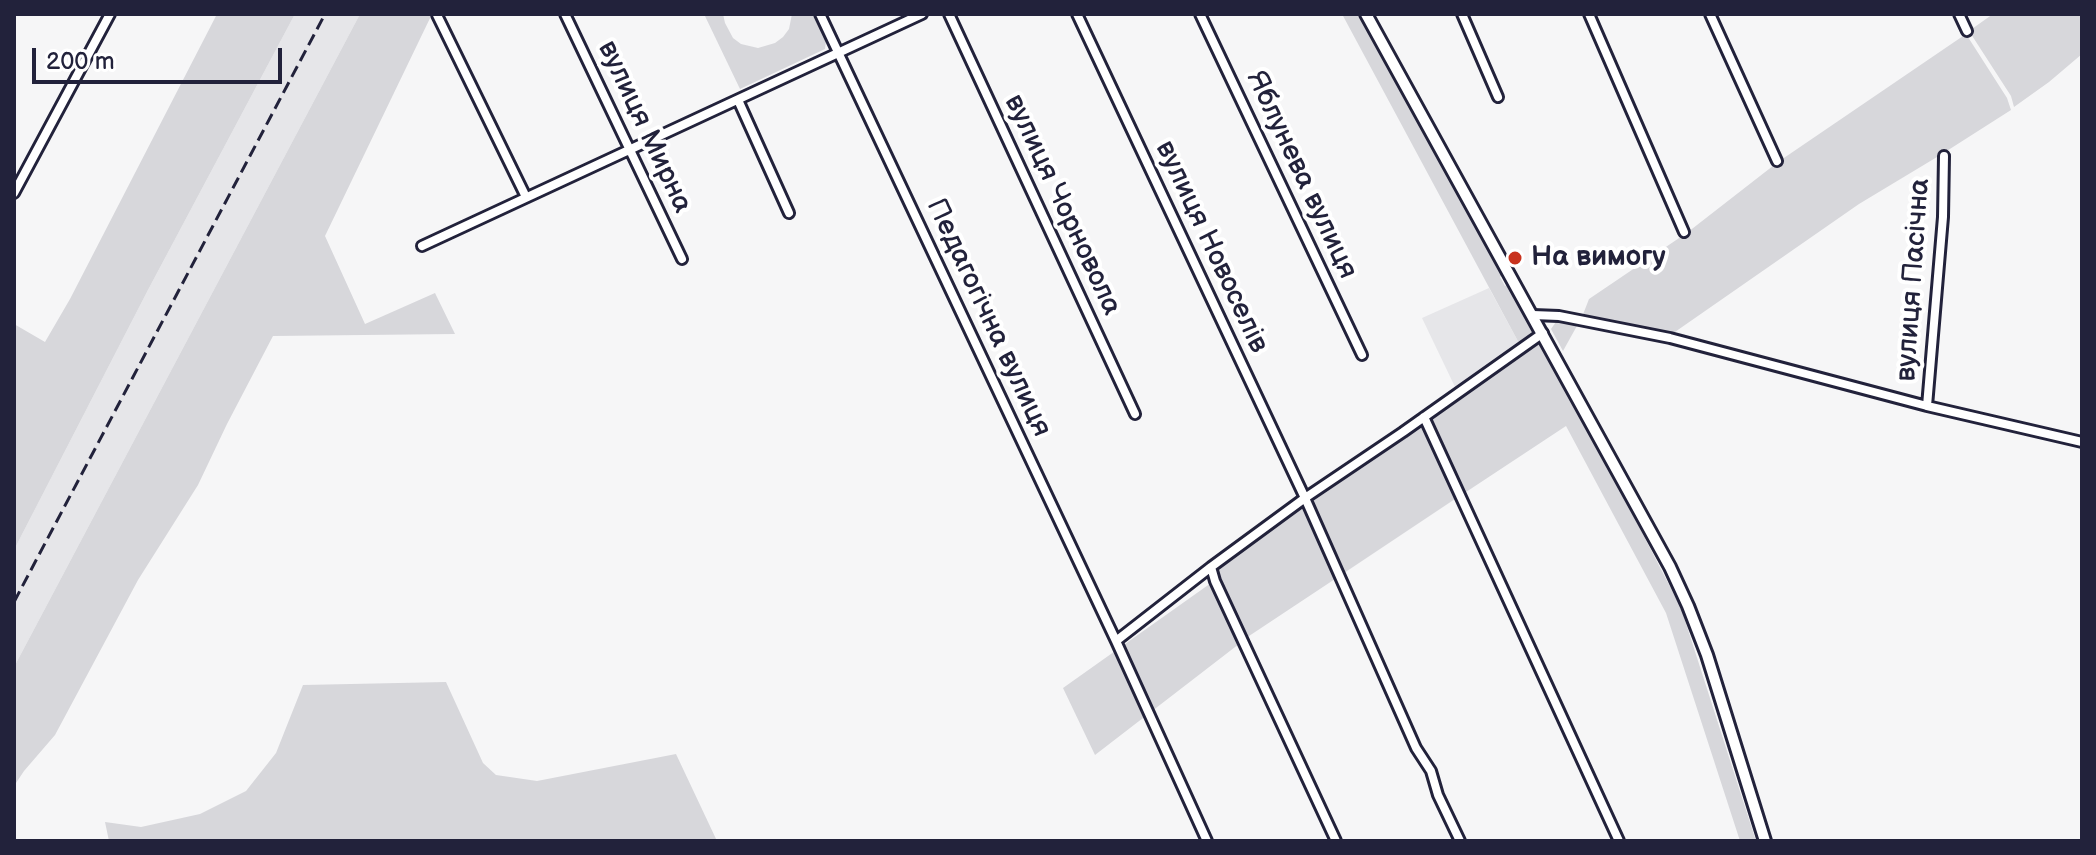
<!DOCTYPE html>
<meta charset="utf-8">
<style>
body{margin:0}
#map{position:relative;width:2096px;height:855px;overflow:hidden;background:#f6f6f7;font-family:"Balsamiq Sans",sans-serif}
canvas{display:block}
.frame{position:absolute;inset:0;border:16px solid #22223b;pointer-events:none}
.scale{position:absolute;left:32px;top:48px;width:250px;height:36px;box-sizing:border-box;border:4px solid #22223b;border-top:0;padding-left:10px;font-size:24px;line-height:28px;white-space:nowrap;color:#22223b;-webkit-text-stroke:6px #fff;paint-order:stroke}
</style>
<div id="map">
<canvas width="2096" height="855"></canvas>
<div class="frame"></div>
<div class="scale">200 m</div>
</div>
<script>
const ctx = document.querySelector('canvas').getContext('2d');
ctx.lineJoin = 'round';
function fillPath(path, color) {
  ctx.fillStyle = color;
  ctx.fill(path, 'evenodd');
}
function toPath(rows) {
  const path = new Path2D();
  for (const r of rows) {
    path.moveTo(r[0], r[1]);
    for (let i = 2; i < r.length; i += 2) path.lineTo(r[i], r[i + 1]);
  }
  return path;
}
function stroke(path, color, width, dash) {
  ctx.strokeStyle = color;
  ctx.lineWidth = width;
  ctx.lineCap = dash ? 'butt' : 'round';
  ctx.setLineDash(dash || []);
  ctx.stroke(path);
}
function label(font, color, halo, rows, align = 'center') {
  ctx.font = font + ' "Balsamiq Sans",sans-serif';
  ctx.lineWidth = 8;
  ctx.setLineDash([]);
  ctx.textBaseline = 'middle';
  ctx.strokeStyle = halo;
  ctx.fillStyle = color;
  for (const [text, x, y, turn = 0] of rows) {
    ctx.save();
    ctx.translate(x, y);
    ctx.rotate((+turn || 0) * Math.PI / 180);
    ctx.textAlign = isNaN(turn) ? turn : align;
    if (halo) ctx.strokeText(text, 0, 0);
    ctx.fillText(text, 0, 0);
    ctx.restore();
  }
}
const built = toPath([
 [295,14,360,14,14,667,14,550,148,290],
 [1489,288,1520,345,1456,389,1422,318]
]);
const green = toPath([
 [217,14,295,14,148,290,14,550,14,324,45,342,70,299],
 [360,14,432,14,325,236,365,324,435,293,455,334,273,336,227,424,198,485,138,580,55,735,24,771,14,786,14,667],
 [704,14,723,14,725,23,733,38,741,44,758,48,775,43,783,37,789,29,792,14,813,14,826,41,825,49,740,89],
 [1342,14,1359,14,1503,274,1500,277,1505,286,1509,284,1536,333,1520,345],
 [1993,14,2082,14,2082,54,2049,82,2014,107,2011,96,1969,31],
 [1966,34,2007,98,2011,110,1942,154,1859,204,1672,334,1582,317,1589,299,1688,232,1778,162],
 [1558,319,1578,324,1563,351,1551,329],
 [1539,344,1618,486,1681,608,1756,841,1740,841,1666,613,1566,426,1463,494,1429,417],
 [1422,426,1455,499,1344,573,1311,501],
 [1303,506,1335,579,1246,638,1219,580,1215,568],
 [1211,583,1239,644,1095,755,1063,688],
 [446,682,483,763,496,775,537,781,676,754,717,841,109,841,105,822,141,827,200,814,246,791,276,753,303,685]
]);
const minor = toPath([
 [565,14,682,259],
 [820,14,1116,641,1207,841],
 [949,14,1135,414],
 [1077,14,1305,498,1416,748,1431,771,1438,795,1460,841],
 [1200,14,1362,355],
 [1462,14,1498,97],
 [1589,14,1684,232],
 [1710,14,1777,161],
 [1959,14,1967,31],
 [437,15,526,197],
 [738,100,789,213],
 [14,193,110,14],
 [422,246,922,14],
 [1533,315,1559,316,1670,338,1927,406,2082,442],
 [1927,406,1943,217,1944,156],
 [1424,417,1619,841],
 [1211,567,1215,581,1336,841],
 [1116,641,1211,567,1305,498,1403,432,1543,333]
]);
const tertiary = toPath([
 [1366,14,1670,567,1688,606,1707,655,1765,841]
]);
const rail = toPath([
 [14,602,325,14]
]);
const markers = [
 [1515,258,8,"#c8321e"]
];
const streetNames = [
 ["вулиця Мирна",644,127,65],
 ["Яблунева вулиця",1301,175,65],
 ["вулиця Чорновола",1062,205,65],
 ["вулиця Новоселів",1211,247,65],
 ["вулиця Пасічна",1914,280,-86],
 ["Педагогічна вулиця",988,318,65]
];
const poiNames = [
 ["На вимогу",1531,258]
];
fillPath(built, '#e6e6e9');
fillPath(green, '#d7d7db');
stroke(minor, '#22223b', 14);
stroke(tertiary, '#22223b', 16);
stroke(minor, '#fff', 8);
stroke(tertiary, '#fff', 10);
stroke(rail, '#22223b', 3, [12, 6]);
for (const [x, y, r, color] of markers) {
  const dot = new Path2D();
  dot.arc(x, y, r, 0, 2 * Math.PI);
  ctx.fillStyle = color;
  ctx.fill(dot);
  stroke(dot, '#fff', 3);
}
label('28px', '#22223b', '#fff', streetNames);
label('bold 28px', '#22223b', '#fff', poiNames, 'left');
</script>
